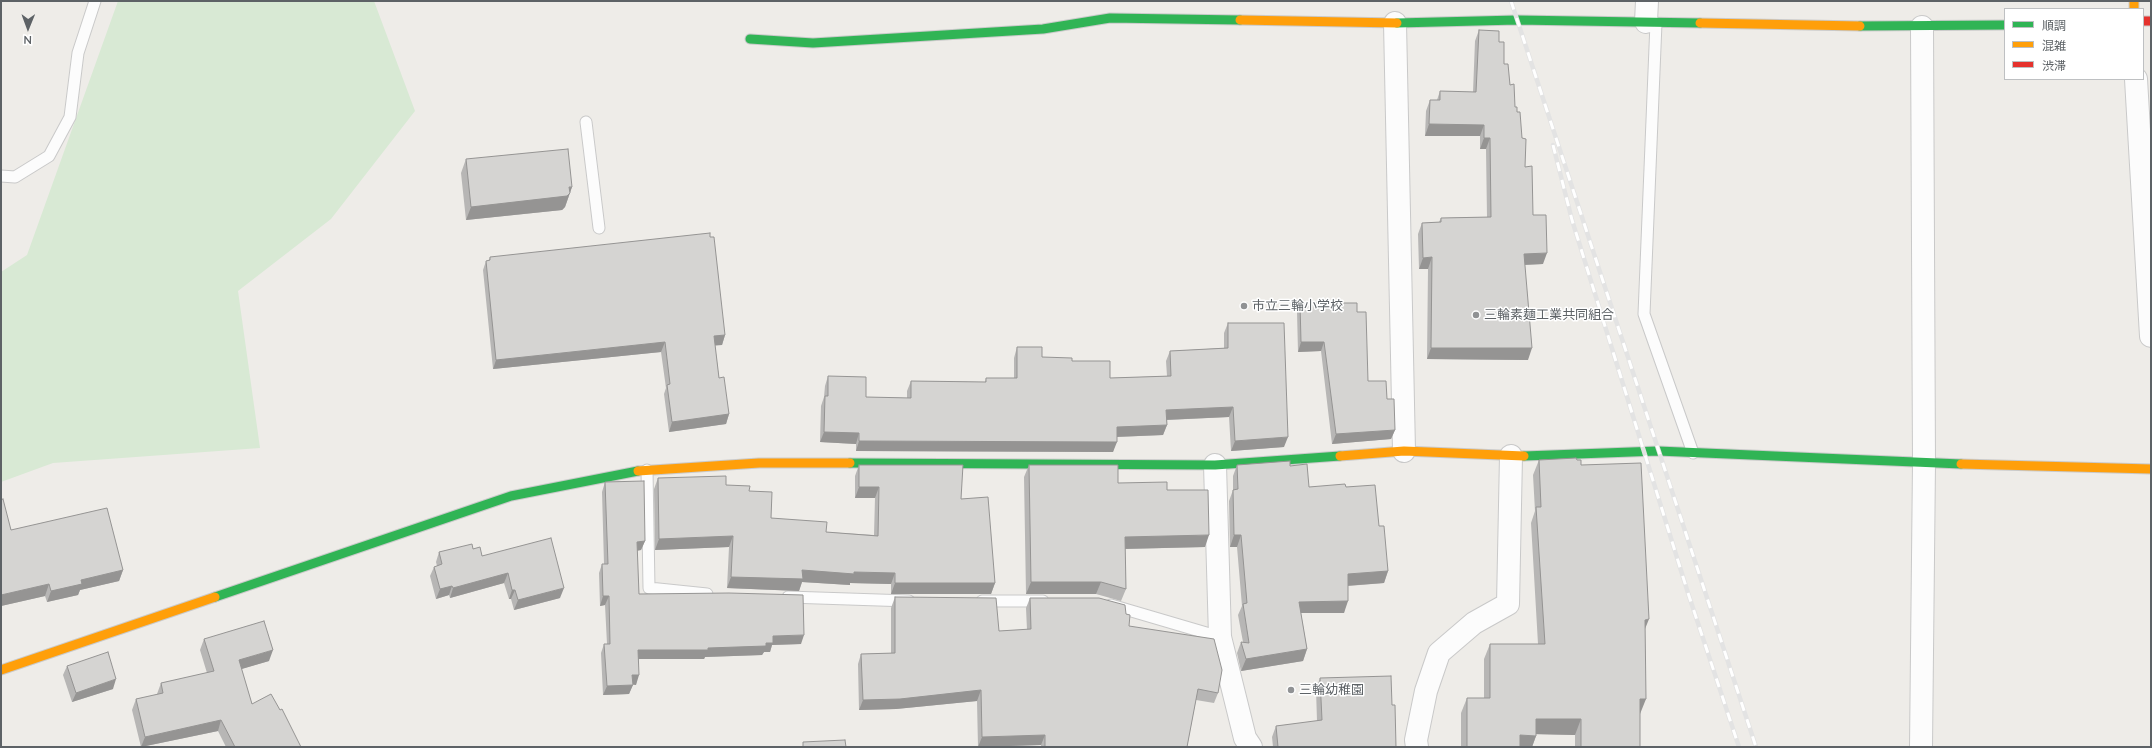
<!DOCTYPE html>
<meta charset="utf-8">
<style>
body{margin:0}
#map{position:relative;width:2152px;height:748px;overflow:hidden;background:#eeece8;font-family:Lato,"Noto Sans JP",sans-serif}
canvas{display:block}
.frame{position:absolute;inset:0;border:2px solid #5d6266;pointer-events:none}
.legend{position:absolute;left:2004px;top:8px;width:140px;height:72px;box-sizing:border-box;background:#fff;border:1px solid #bec0c2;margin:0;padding:5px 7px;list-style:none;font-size:12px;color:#5d6266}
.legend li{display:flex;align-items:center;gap:8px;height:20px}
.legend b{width:20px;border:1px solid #bec0c2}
.north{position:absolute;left:8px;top:8px;width:40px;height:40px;-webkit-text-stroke:3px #fff;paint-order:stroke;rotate:181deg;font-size:11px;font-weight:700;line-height:16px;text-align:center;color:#5d6266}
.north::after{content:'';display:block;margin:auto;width:14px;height:18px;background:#5d6266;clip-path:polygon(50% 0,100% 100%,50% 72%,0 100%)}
</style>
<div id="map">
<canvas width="2152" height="748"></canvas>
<div class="frame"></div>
<ul class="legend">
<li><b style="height:5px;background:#30b455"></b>順調</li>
<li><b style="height:5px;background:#ff9f0a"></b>混雑</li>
<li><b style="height:5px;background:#e5322d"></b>渋滞</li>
</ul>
<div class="north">N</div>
</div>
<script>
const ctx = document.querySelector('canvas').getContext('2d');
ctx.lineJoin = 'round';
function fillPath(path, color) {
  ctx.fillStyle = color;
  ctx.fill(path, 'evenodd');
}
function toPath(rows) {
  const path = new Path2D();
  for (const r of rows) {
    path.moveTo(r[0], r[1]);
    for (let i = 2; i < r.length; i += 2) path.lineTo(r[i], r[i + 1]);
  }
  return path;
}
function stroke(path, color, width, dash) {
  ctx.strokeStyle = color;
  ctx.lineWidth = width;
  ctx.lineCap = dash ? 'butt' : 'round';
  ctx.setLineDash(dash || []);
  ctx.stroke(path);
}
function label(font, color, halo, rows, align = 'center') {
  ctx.font = font + ' Lato,"Noto Sans JP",sans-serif';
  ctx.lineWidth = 3;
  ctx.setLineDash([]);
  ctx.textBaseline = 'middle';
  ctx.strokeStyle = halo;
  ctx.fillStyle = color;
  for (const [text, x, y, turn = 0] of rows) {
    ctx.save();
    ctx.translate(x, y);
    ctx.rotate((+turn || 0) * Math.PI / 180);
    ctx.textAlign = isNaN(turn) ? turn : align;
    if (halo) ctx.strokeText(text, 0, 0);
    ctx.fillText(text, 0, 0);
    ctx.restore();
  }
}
const green = toPath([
 [118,1,374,1,415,111,331,219,238,291,260,448,53,463,1,482,1,272,27,255]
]);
const lane = toPath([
 [1656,23,1644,314,1693,453],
 [586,122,599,228],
 [1,176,15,177,49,156,70,117,78,53,95,1],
 [647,470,649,588,707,594],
 [788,597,909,601],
 [982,601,1043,601],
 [1111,605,1220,637]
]);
const street = toPath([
 [1646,22,1647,1],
 [1395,23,1404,451],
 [2136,79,2151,336],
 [1215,465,1220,637,1245,738,1251,747],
 [1417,747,1416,740,1426,691,1439,653,1474,623,1508,604,1511,456],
 [1921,747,1924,463,1922,27]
]);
const fast = toPath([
 [1397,23,1517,20,1700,23],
 [1860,26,2005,25],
 [750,39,813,43,1043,29,1110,18,1240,20],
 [1524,456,1658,451,1961,464],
 [850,463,1215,465,1340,456],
 [215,597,511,496,638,471]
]);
const slow = toPath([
 [2134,1,2134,9],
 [1240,20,1397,23],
 [1700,23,1860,26],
 [1340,456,1404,451,1524,456],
 [1961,464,2151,469],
 [638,471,759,463,850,463],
 [1,670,215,597]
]);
const jam = toPath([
 [2143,21,2151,21]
]);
const rail = toPath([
 [1511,1,1756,747],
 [1553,145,1572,220,1688,593,1739,747]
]);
const wall = toPath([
 [1479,30,1499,42,1504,64,1510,85,1515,107,1517,112,1522,138,1525,167,1533,215,1543,264,1525,265,1528,360,1427,359,1428,269,1419,269,1418,234,1422,223,1439,222,1441,218,1487,217,1486,149,1480,149,1480,136,1425,136,1426,111,1430,100,1437,100,1440,91,1473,92,1475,41],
 [466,159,572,187,565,207,562,210,466,220,461,173],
 [490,257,725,335,722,345,715,345,719,378,729,414,726,424,669,432,664,394,666,388,661,352,493,369,483,270,486,261,489,260],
 [1300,303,1357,312,1368,381,1387,399,1395,430,1391,439,1332,444,1321,351,1298,352,1297,312],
 [1228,323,1284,447,1231,451,1229,417,1167,420,1167,425,1163,435,1117,437,1113,452,856,451,856,444,820,442,821,406,824,397,825,386,828,376,866,397,907,398,907,391,911,381,985,382,986,378,1014,378,1014,358,1017,347,1042,357,1072,361,1110,378,1167,376,1166,361,1170,351,1224,348,1224,333],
 [1539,460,1577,460,1581,465,1645,629,1640,714,1640,747,1575,747,1575,735,1536,734,1536,736,1532,747,1461,747,1461,713,1467,698,1484,698,1484,659,1490,644,1538,644,1531,523,1535,511,1533,475],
 [859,465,961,499,995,583,991,594,891,594,891,584,850,583,850,585,802,582,799,591,727,588,729,547,655,550,654,489,658,478,726,485,749,491,771,518,826,532,874,535,875,498,855,498,855,476],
 [1029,465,1118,483,1167,490,1205,547,1125,549,1126,589,1121,601,1096,594,1026,594,1024,477],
 [1237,465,1290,466,1309,487,1346,487,1379,526,1388,571,1384,583,1348,586,1344,613,1301,613,1307,649,1303,661,1241,671,1237,653,1241,642,1243,642,1238,615,1242,606,1237,547,1230,547,1229,501,1233,490,1233,476],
 [605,482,645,541,641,550,637,551,639,594,801,644,772,645,770,652,764,652,762,655,705,657,704,659,639,659,636,685,633,684,629,694,603,695,601,653,604,644,607,644,605,605,600,606,599,573,602,564,604,564,602,492],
 [1,500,11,530,123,570,119,581,80,590,78,595,47,602,45,596,1,606],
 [473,549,482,556,560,598,514,610,511,599,509,599,504,583,450,598,449,595,436,599,430,576,434,567,437,566,436,562,439,552],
 [895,597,999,631,1027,630,1026,608,1030,598,1126,614,1129,626,1218,693,1214,703,1196,700,1187,747,1041,747,1041,745,978,747,977,701,896,709,859,710,858,664,861,654,891,653,891,608],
 [204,639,269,661,241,669,252,704,280,710,301,747,226,747,218,731,141,747,132,710,136,699,157,695,157,694,161,683,207,673,200,650],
 [67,666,113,689,72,702,63,675],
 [1320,678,1392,705,1396,747,1273,747,1272,737,1276,726,1317,721,1316,689]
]);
const shadedWall = toPath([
 [1429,124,1484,125,1480,136,1425,136],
 [1484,138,1490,138,1486,149,1480,149],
 [572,187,565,207,562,210,466,220,471,207],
 [1547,253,1543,264,1520,265,1524,254],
 [1432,257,1428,269,1419,269,1423,258],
 [725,335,722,345,710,346,714,336],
 [665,342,661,352,493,369,496,360],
 [1301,342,1324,342,1321,351,1298,352],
 [1431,348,1532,348,1528,360,1427,359],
 [1233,407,1229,417,1163,420,1166,410],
 [729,414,726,424,669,432,672,422],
 [1167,425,1163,435,1113,437,1117,427],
 [1395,430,1391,439,1332,444,1336,434],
 [824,432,859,433,856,444,820,442],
 [1288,437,1284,447,1231,451,1235,441],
 [859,441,1117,442,1113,452,856,451],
 [859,487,879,487,875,498,855,498],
 [1209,535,1205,547,1120,549,1125,537],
 [1234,535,1241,535,1237,547,1230,547],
 [733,536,729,547,655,550,659,539],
 [645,541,641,550,633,551,637,542],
 [123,570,119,581,80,590,78,595,47,602,51,591,81,580],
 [802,570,854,572,895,573,891,584,850,583,850,585,802,582,799,591,727,588,731,577],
 [1388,571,1384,583,1344,586,1348,574],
 [508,573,504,583,450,598,453,588],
 [1031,582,1101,582,1096,594,1026,594],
 [895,583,995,583,991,594,891,594],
 [49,584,45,596,1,606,1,595],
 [452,586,449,595,436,599,440,589],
 [564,588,560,598,514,610,518,600],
 [512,590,515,590,511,599,509,599],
 [603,596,609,596,605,605,600,606],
 [1348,601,1344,613,1295,613,1299,602],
 [1649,619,1643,634,1645,620],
 [804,635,801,644,772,645,770,652,764,652,762,655,705,657,704,659,635,659,638,650,708,648,766,643,773,636],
 [1307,649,1303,661,1241,671,1246,659],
 [273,650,269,661,235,671,239,660],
 [632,675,639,675,636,685,629,684],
 [116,679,113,689,72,702,76,693],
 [633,685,629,694,603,695,607,686],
 [981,690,977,701,896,709,859,710,863,700],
 [1640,699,1646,699,1640,714],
 [1536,719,1581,719,1575,735,1530,734],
 [221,720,218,731,141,747,145,737],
 [1045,735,1041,745,978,747,982,737],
 [1520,735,1536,736,1532,747,1515,747]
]);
const building = toPath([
 [1479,30,1499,31,1499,42,1504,42,1504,64,1508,64,1510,85,1514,84,1515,107,1517,107,1517,112,1520,112,1522,138,1526,139,1525,167,1532,166,1533,215,1546,215,1547,253,1524,254,1532,348,1431,348,1432,257,1423,258,1422,223,1441,222,1441,218,1491,217,1490,138,1484,138,1484,125,1429,124,1430,100,1440,100,1440,91,1476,92,1479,30],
 [568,149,572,187,569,187,570,193,567,196,471,207,466,159,568,149],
 [710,233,710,237,714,237,725,335,714,336,719,378,724,377,729,414,672,422,667,385,670,384,665,342,496,360,486,261,490,260,490,257,710,233],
 [1300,303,1357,303,1357,312,1366,312,1368,381,1386,381,1387,399,1394,399,1395,430,1336,434,1324,342,1301,342,1300,303],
 [1228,323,1284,323,1288,437,1235,441,1233,407,1166,410,1167,425,1117,427,1117,442,859,441,859,433,824,432,825,396,828,396,828,376,866,377,866,397,911,398,911,381,986,382,986,378,1017,378,1017,347,1042,347,1042,357,1072,358,1072,361,1110,361,1110,378,1171,376,1170,351,1228,348,1228,323],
 [1576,458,1577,460,1581,460,1581,465,1641,463,1649,619,1645,620,1646,699,1640,699,1640,747,1581,747,1581,719,1536,719,1536,736,1520,735,1520,747,1467,747,1467,698,1490,698,1490,644,1545,644,1536,507,1541,507,1539,460,1576,458],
 [1290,461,1290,466,1307,464,1309,487,1345,484,1346,487,1375,485,1379,526,1384,526,1388,571,1348,574,1348,601,1299,602,1307,649,1246,659,1241,642,1249,643,1243,604,1247,603,1241,535,1234,535,1233,490,1238,489,1237,465,1290,461],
 [859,465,963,465,961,499,988,497,995,583,895,583,895,573,854,572,854,574,802,570,803,579,731,577,733,536,659,539,658,478,726,476,726,485,750,486,749,491,772,492,771,518,827,522,826,532,878,536,879,487,859,487,859,465],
 [1029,465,1118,465,1118,483,1167,482,1167,490,1208,490,1209,535,1125,537,1126,589,1101,582,1031,582,1029,465],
 [644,481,645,541,637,542,639,594,729,593,803,595,804,635,773,636,773,643,766,643,766,646,708,648,708,650,638,650,639,675,632,675,633,685,607,686,604,644,610,644,609,596,603,596,602,564,608,564,605,482,644,481],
 [3,499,11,530,107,508,123,570,81,580,82,584,51,591,49,584,1,595,1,500,3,499],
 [551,538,564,588,518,600,515,590,512,590,508,573,453,588,452,586,440,589,434,567,442,564,439,552,472,544,473,549,480,547,482,556,551,538],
 [895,597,996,598,999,631,1031,629,1030,598,1099,598,1125,605,1126,614,1130,615,1129,626,1214,639,1222,670,1218,693,1198,689,1187,747,1045,747,1045,735,982,737,981,690,900,699,863,700,861,654,895,653,895,597],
 [264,621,273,650,239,660,252,704,271,694,280,710,282,709,301,747,235,747,221,720,145,737,136,699,163,693,161,683,214,671,204,639,264,621],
 [108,652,116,679,76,693,67,666,108,652],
 [1391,676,1392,705,1395,705,1396,747,1278,747,1276,726,1322,720,1320,678,1391,676],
 [845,740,846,747,803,747,803,742,845,740]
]);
const markers = [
 [1244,306,4,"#909294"],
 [1476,315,4,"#909294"],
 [1291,690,4,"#909294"]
];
const poiNames = [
 ["市立三輪小学校",1252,306],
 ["三輪素麺工業共同組合",1484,315],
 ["三輪幼稚園",1299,690]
];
fillPath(green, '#d8e9d4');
stroke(lane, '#c9c9c9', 13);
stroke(street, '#c9c9c9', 24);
stroke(fast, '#cacaca', 11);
stroke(slow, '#cacaca', 11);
stroke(jam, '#cacaca', 11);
stroke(lane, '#fcfcfc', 11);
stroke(street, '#fcfcfc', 22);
stroke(fast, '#30b455', 9);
stroke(slow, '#ff9f0a', 9);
stroke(jam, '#e5322d', 9);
stroke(rail, '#e3e3e3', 4.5);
stroke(rail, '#fff', 3, [9]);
fillPath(wall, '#b7b6b5');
fillPath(shadedWall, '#959493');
fillPath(building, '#d5d4d2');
stroke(building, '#959493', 1);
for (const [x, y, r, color] of markers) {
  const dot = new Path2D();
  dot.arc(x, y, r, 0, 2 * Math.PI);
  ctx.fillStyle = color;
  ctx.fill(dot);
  stroke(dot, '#fff', 1.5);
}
label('13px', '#5d6266', '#fff', poiNames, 'left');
</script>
